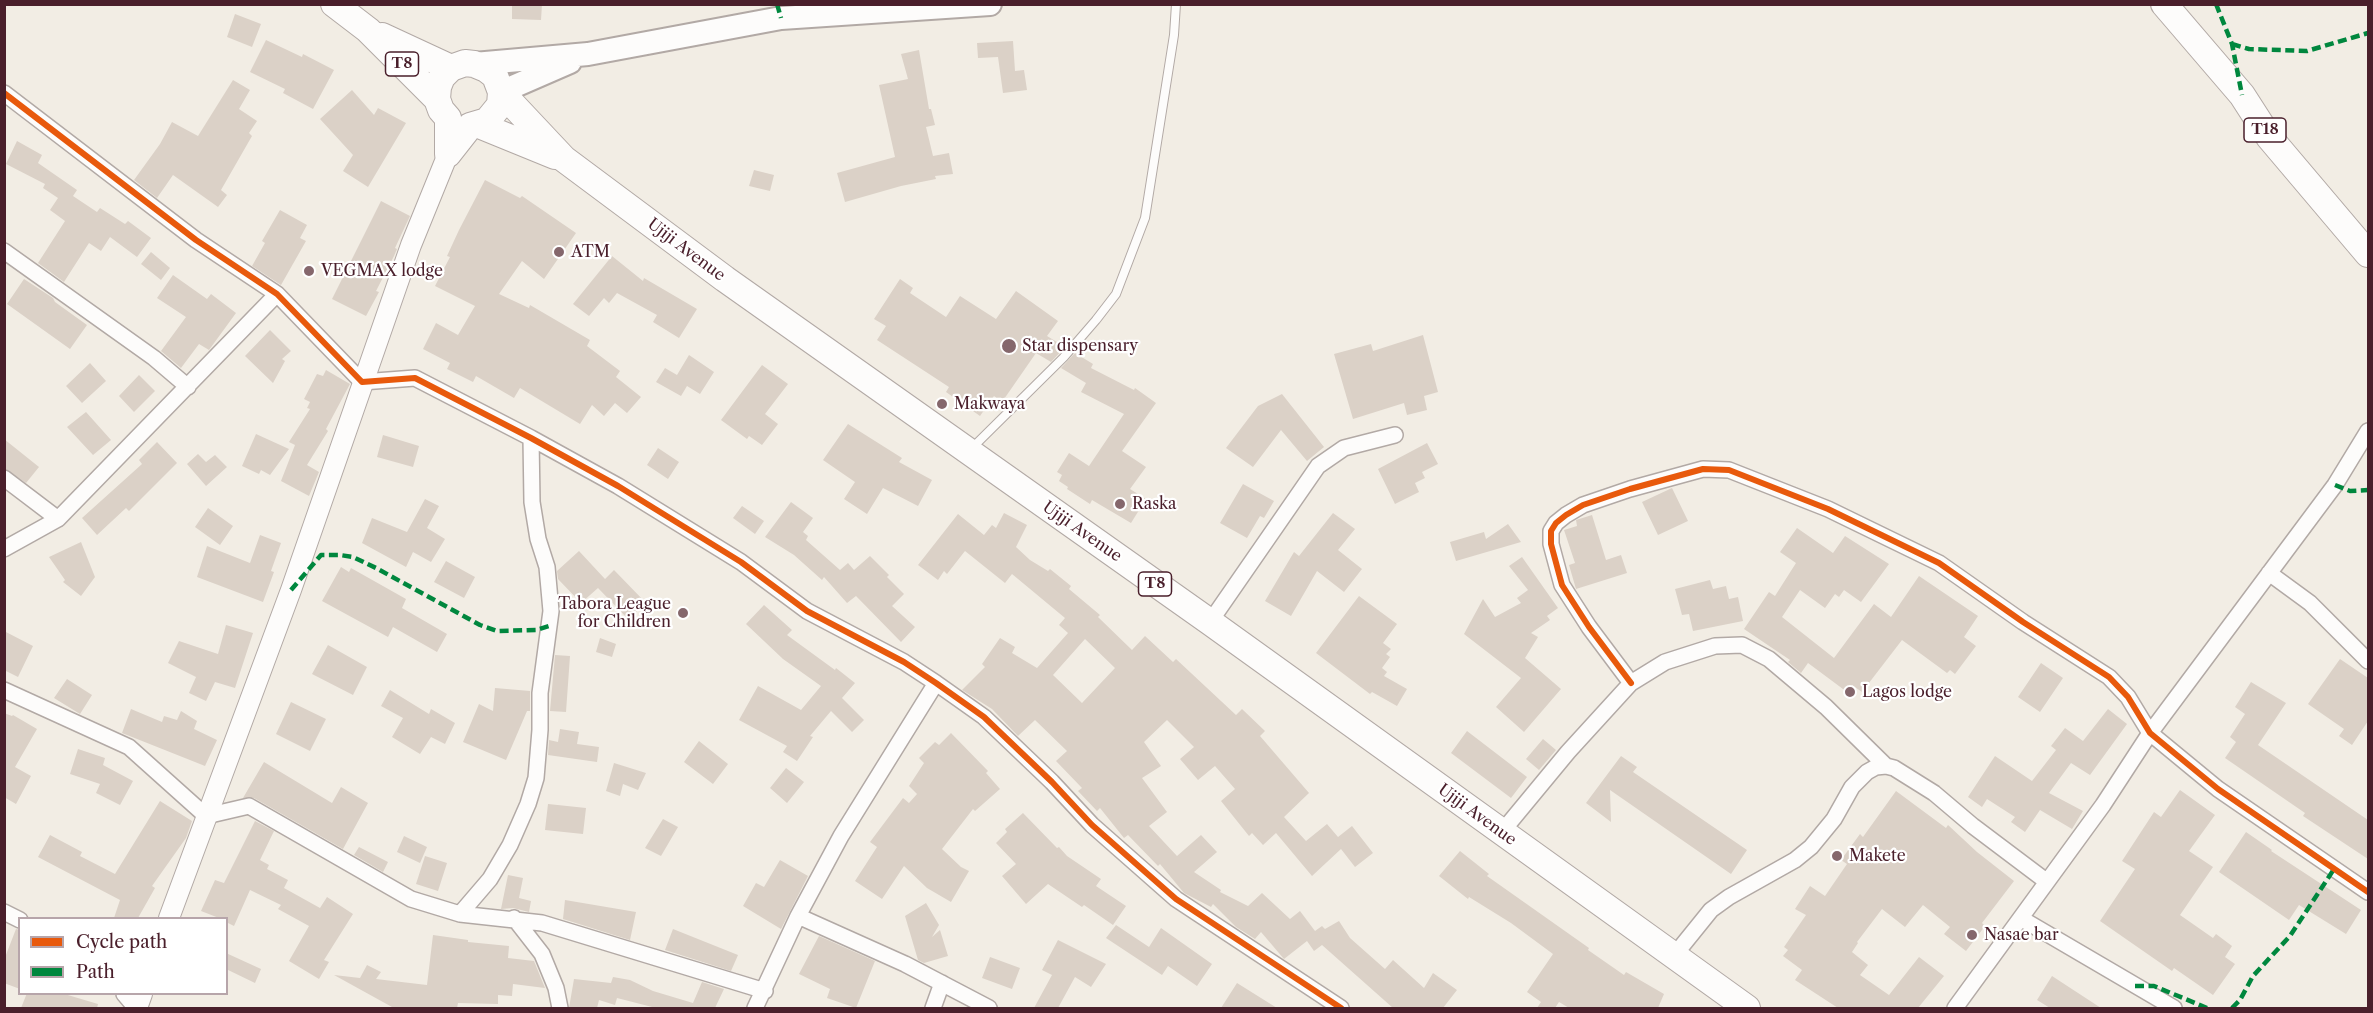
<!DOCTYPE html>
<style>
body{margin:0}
#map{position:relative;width:2373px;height:1013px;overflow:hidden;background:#f2ede4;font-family:"Libre Caslon Text",serif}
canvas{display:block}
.frame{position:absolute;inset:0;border:6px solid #4a1f2b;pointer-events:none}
.legend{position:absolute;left:18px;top:917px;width:210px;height:78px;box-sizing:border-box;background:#fff;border:2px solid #b7a5aa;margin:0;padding:8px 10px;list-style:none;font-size:18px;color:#4a1f2b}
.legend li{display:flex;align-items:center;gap:12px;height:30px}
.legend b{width:30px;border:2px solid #b7a5aa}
</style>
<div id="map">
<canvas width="2373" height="1013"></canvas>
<div class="frame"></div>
<ul class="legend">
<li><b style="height:8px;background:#e8590c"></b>Cycle path</li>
<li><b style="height:8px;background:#00873e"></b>Path</li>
</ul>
</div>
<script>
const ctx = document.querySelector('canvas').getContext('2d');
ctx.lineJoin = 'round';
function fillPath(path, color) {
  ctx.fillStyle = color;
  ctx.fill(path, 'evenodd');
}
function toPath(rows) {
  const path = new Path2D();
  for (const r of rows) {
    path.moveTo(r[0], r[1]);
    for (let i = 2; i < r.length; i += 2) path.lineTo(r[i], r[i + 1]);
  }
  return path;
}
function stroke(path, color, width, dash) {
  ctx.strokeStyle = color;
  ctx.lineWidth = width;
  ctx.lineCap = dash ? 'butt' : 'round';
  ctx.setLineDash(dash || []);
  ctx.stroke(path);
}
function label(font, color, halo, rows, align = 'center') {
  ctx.font = font + ' "Libre Caslon Text",serif';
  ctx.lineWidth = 4.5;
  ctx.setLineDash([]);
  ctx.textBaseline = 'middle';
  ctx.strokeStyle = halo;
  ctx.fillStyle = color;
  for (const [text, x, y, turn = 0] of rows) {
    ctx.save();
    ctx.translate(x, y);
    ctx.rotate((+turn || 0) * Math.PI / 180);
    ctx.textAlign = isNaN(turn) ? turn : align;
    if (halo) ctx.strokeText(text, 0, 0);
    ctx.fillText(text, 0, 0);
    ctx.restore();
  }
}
const building = toPath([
 [512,4,542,4,541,20,512,19],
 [235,14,261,24,252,47,227,37],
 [266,40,302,57,303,54,334,70,313,109,283,93,285,89,250,72],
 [1013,41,1015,71,1024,70,1027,90,1003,93,998,57,978,58,977,43],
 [919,50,929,109,931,109,935,125,926,127,933,156,949,153,953,174,935,176,936,179,901,186,845,202,837,173,895,157,879,85,908,79,901,54],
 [233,80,250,90,239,109,257,121,249,133,252,136,221,190,227,195,218,207,173,175,157,198,134,180,160,144,172,122,198,136],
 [352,90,374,115,378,108,406,123,368,187,343,171,353,155,320,119],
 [17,141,42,155,38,163,77,190,73,196,97,212,100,208,125,224,128,221,151,238,137,257,110,237,101,251,89,243,64,282,38,263,65,221,50,210,58,198,43,188,45,184,6,164],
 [754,170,774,175,770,191,749,186],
 [485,180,520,198,522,196,576,233,544,279,522,261,499,294,529,308,530,305,590,340,587,346,620,371,616,377,641,397,627,413,615,403,604,416,592,405,580,424,520,388,514,398,476,376,473,382,447,369,450,363,423,349,436,323,458,335,475,306,435,286,450,257,447,256,459,230],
 [381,201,410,216,395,248,397,249,394,256,376,291,379,292,366,316,332,299],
 [280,210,307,225,300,238,306,241,281,285,252,266,265,243,262,241],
 [151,252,170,268,161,280,141,264],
 [612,256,643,281,644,278,697,309,679,338,653,322,657,315,617,293,609,303,604,298,589,316,573,304],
 [173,275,207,299,211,294,236,313,209,350,199,344,181,368,161,351,186,317,157,298],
 [24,279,53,298,55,302,87,325,70,349,7,304],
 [900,279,913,288,910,293,946,317,960,296,996,319,1016,291,1058,321,1047,336,1065,347,1051,362,1036,353,1002,402,994,396,980,416,946,392,949,387,877,340,886,326,874,319],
 [270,330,291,351,282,359,285,361,273,383,245,356],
 [1423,335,1438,392,1424,396,1427,410,1407,415,1404,403,1353,419,1334,354,1371,344,1373,351],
 [1075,353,1093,364,1091,368,1134,390,1135,388,1156,403,1122,451,1146,467,1130,489,1146,499,1131,523,1092,500,1090,504,1067,489,1068,487,1059,481,1062,475,1057,472,1069,453,1089,466,1124,414,1081,392,1086,383,1061,368],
 [689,355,714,372,700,394,687,386,681,396,656,382,665,368,677,375],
 [90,363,106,381,82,403,66,386],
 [762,365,788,384,765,414,778,424,762,445,749,436,747,439,721,420],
 [326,370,350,384,326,429,328,431,307,465,319,472,309,496,281,481,295,445,289,442,310,409,307,408,310,402,304,399,317,374,323,376],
 [139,375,155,391,134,412,119,396],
 [1282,394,1324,447,1307,461,1281,430,1253,467,1226,448,1258,406],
 [86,412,111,440,93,455,67,427],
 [848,424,902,458,899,462,932,480,918,506,883,488,867,514,844,499,855,482,823,460],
 [256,434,289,449,270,475,261,470,259,474,242,466],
 [383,435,419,446,413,467,377,457],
 [4,439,39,467,26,483,4,468],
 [157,442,177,463,129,511,126,508,97,535,82,518,142,464,139,460],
 [1427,443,1438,464,1422,472,1425,478,1415,483,1419,492,1395,504,1378,469],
 [658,448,679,462,668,479,647,465],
 [198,454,206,462,215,455,227,467,206,486,187,464],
 [1243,484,1274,501,1264,518,1260,516,1247,538,1220,523],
 [1672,488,1688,521,1658,535,1642,502],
 [425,499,439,506,427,528,445,539,431,562,413,552,406,567,362,543,372,518,407,532],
 [791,502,813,518,803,532,808,536,806,540,840,570,848,563,854,570,870,556,889,575,887,577,904,594,892,606,915,627,901,642,856,596,847,603,824,577,822,580,794,555,765,537],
 [742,506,764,521,755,534,733,518],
 [208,508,233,526,220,545,195,527],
 [1004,513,1027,525,1016,547,1030,560,1048,571,1050,569,1071,586,1069,589,1100,615,1098,617,1132,650,1145,636,1173,662,1176,659,1236,715,1242,709,1265,731,1260,736,1309,793,1284,817,1306,841,1327,824,1338,837,1352,826,1373,853,1355,867,1341,849,1312,876,1276,833,1263,845,1252,833,1249,836,1221,801,1235,789,1215,766,1198,780,1180,759,1194,747,1167,720,1144,742,1161,766,1142,778,1167,812,1149,826,1177,856,1201,835,1217,852,1194,872,1221,890,1220,892,1248,906,1262,893,1290,919,1300,911,1315,931,1322,926,1325,929,1339,921,1350,938,1385,969,1393,960,1424,988,1433,973,1457,990,1443,1008,1393,1008,1322,945,1314,951,1307,941,1284,959,1261,932,1255,939,1236,927,1213,904,1211,907,1184,893,1160,864,1158,866,1128,835,1124,838,1100,808,1097,811,1078,791,1082,788,1056,761,1067,751,1035,720,1018,736,992,709,962,690,985,667,982,664,1000,638,1015,647,1012,653,1037,668,1068,633,1059,625,1065,618,1012,574,1005,583,965,551,947,574,944,571,938,580,918,565,958,514,984,535,992,525,996,528],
 [1085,639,1115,668,1082,703,1053,675],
 [1333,513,1355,529,1338,550,1362,569,1344,592,1317,571,1291,616,1265,601,1294,552,1299,556],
 [1592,515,1606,560,1621,555,1627,573,1576,589,1569,565,1575,563,1564,530,1577,526,1576,520],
 [1508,524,1521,542,1456,561,1450,542,1484,532,1486,539],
 [1797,528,1833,553,1845,536,1889,564,1861,602,1844,590,1839,597,1835,594,1825,608,1800,590,1782,617,1834,658,1874,604,1891,617,1919,576,1978,616,1964,637,1976,646,1955,674,1950,670,1947,673,1902,640,1862,692,1852,685,1847,692,1808,663,1801,673,1788,662,1790,660,1744,629,1769,592,1775,596,1796,563,1780,552],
 [260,535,281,543,271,571,274,572,263,602,197,577,207,546,250,563],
 [81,542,95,577,81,596,63,582,65,580,49,557],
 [579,551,605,579,614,570,646,603,628,619,598,588,581,603,558,579,557,571],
 [1522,557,1558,608,1547,616,1550,620,1531,633,1538,637,1525,658,1561,689,1524,732,1496,707,1521,678,1464,634,1483,599,1495,617,1521,603,1517,598,1528,590,1509,566],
 [446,561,475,577,464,598,434,582],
 [341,567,349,572,351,568,406,599,402,608,447,634,437,652,393,627,388,637,322,601],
 [1710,580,1713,589,1726,586,1729,599,1738,597,1743,621,1693,631,1689,614,1682,615,1675,589],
 [1359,596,1397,624,1383,643,1391,649,1386,654,1390,657,1382,668,1387,672,1384,676,1407,689,1397,706,1372,692,1370,694,1316,653],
 [764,605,792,630,787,635,835,670,836,668,855,683,842,698,864,720,852,732,831,711,810,736,813,737,797,761,783,752,787,746,739,720,758,686,801,710,821,686,783,659,746,624],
 [226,625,253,633,235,688,215,682,206,701,189,693,196,677,168,663,179,641,218,654],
 [4,631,33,646,18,677,4,670],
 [600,638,616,644,612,657,596,652],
 [328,645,367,667,353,695,312,674],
 [555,655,570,656,566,712,550,711],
 [2340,659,2368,678,2368,721,2352,745,2339,736,2344,729,2308,704],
 [2041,663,2063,678,2040,712,2018,697],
 [67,679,92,695,80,714,54,698],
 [2251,682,2286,703,2258,745,2368,820,2368,859,2303,816,2305,813,2225,758,2236,742,2230,737,2245,714,2235,707],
 [495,688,530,691,530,711,527,711,506,760,463,742,479,704,493,711],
 [390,690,429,714,431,709,455,723,445,744,431,737,420,754,392,737,403,718,381,706],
 [291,702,326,719,310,751,276,734],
 [131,709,162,722,164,716,177,720,181,711,197,721,194,729,217,740,205,766,122,733],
 [2108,709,2127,724,2090,775,2071,763,2049,793,2083,811,2072,829,2040,810,2025,832,2011,822,2015,817,1987,799,1982,807,1968,797,1995,756,2032,781,2056,750,2051,746,2065,728,2083,741],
 [4,713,12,716,13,715,37,729,15,767,31,776,16,804,4,797],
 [560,729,579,732,577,744,599,747,597,762,548,755,549,740,558,742],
 [1467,731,1527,777,1511,798,1451,753],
 [951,733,988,771,986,773,1000,789,975,811,973,809,942,849,961,867,969,871,951,902,927,888,904,866,882,899,855,881,877,847,870,842,903,798,909,803,917,794,909,786,924,763,919,758,935,742,939,745],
 [1543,739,1556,750,1539,770,1526,759],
 [699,741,728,764,713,784,684,762],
 [78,749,105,758,103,765,133,781,120,805,96,793,100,784,70,774],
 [1621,756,1637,767,1633,772,1747,850,1731,874,1610,790,1611,822,1586,803],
 [264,762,332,803,341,787,368,803,343,849,254,798,243,798],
 [614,763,646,773,638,790,623,784,620,796,606,791],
 [786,768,804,782,787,803,770,788],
 [2180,790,2215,815,2189,851,2213,867,2180,915,2213,938,2216,934,2232,946,2225,957,2235,964,2213,995,2174,968,2172,971,2100,921,2135,869,2122,861,2154,812,2161,817],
 [1896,791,1946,828,1948,825,1977,852,2014,881,1982,923,1985,926,1966,951,1944,934,1950,927,1923,905,1905,927,1882,909,1857,942,1858,943,1852,952,1868,965,1860,975,1889,995,1919,957,1944,976,1918,1008,1838,1008,1795,980,1802,970,1783,956,1788,950,1784,947,1806,915,1795,909,1810,886,1825,896,1847,864,1841,860,1860,834,1863,837],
 [160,801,192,821,186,838,152,886,155,888,138,918,114,918,120,900,38,857,50,835,82,852,80,856,115,874],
 [548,804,586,808,583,834,545,830],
 [1023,813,1057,848,1059,847,1067,856,1101,879,1096,886,1126,906,1113,925,1084,905,1082,907,1048,884,1026,904,1002,876,1016,864,996,843,1007,832,1005,829],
 [663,819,678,827,661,856,645,848],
 [255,821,274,831,260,860,269,865,267,869,288,880,284,888,320,908,327,897,353,914,324,960,329,962,319,979,289,961,309,926,278,909,281,905,250,890,234,926,226,922,226,918,219,918,201,911,215,880,224,883],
 [2246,832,2272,850,2271,851,2361,910,2346,934,2299,905,2289,920,2219,872],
 [404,836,427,847,420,863,397,852],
 [359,847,388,862,383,872,354,855],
 [1460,851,1489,874,1487,876,1589,948,1588,950,1624,975,1626,972,1664,994,1658,1008,1569,1008,1559,1002,1555,1008,1537,1008,1541,1002,1527,992,1553,954,1511,923,1469,897,1468,899,1439,876],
 [425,856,447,863,438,891,416,884],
 [780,860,808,876,781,929,743,906,756,883,764,887],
 [508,875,523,878,519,898,531,901,529,912,513,908,501,909],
 [565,900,636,912,630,940,563,919],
 [926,903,939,925,932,937,940,930,948,956,924,963,918,960,905,916],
 [1116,925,1149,947,1161,928,1212,964,1197,986,1168,966,1162,975,1106,938],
 [16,929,20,930,20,989,4,983,4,960],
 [673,929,738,955,731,971,665,950],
 [433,935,468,940,468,942,509,946,508,958,534,961,545,988,513,984,512,996,498,995,498,1004,458,1003,457,1008,405,1008,392,1007,334,975,360,978,367,965,381,972,376,979,427,985],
 [819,936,875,961,856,1008,827,998,830,989,799,974],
 [1058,940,1106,964,1091,987,1075,977,1058,1008,1034,1008,1052,975,1042,970],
 [226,953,261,969,255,983,226,969],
 [990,957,1020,968,1012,989,982,978],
 [2052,976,2101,1008,2050,1008,2037,1000],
 [613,977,630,980,653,991,693,1003,702,982,724,989,715,1008,656,1008,617,998,615,1005,599,1000,597,1008,569,1008,574,979,611,983],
 [1237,983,1277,1008,1221,1008],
 [27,993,61,993,98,1004,97,1008,21,1008]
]);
const service = toPath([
 [971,449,1064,357,1096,320,1116,294,1145,218,1174,35,1176,4]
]);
const minor = toPath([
 [4,93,196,240,277,294,362,382,415,378,531,438,618,486,741,562,807,611,904,662,936,683,984,717,1052,782,1092,825,1176,899,1341,1008],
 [4,251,154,358,188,387],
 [4,478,58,519],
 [4,549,58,519,277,294],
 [2269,573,2310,603,2368,661],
 [1210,622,1318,466,1344,448,1395,435],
 [1631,683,1589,627,1562,585,1551,544,1551,531,1556,523,1566,515,1583,505,1630,489,1703,469,1729,470,1828,509,1939,563,2023,622,2109,677,2128,697,2150,733,2218,789,2368,892],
 [4,690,129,747,206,816,249,806,411,899,460,914,542,923,765,991],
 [1501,833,1568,752,1631,683,1665,662,1715,646,1742,645,1769,659,1826,707,1886,766],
 [4,912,20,920],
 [460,914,490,879,510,845,528,804,536,778,540,730,540,693,551,611,547,567,538,539,532,502,531,438],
 [798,916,905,964,989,1008],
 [514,918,542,954,556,988,560,1008],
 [2022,919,2174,1008],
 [1673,957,1711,910,1729,897,1795,860,1811,847,1834,819,1852,787,1867,772,1876,767,1886,766,1894,768,1934,793,1973,826,2046,881],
 [124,994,136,1008],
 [755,1008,798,916,841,836,936,683],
 [933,1008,942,983],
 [1955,1008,2103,805,2150,733,2335,485,2368,431]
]);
const tertiary = toPath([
 [169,918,291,590,411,245,448,154],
 [137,1008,142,994]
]);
const secondary = toPath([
 [474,64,588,54,781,18,990,4],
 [501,92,570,62]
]);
const trunk = toPath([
 [334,4,368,30,437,99],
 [2164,4,2242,95,2269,137,2368,254],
 [382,36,451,68],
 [465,63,474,64,486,69,495,76,501,92,500,105,487,121,470,126,448,154,448,118,441,110,437,99,438,87,442,77,451,68,465,63],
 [501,92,564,159,725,279,1210,622,1747,1008],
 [479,125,555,156]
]);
const quiet = toPath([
 [777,4,781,18],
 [2216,4,2232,44,2242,95],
 [2232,44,2249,49,2307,51,2368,33],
 [2335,485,2350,491,2368,490],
 [291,590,321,555,340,555,353,557,376,568,480,625,497,631,536,630,549,626],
 [2135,986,2154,986,2207,1008],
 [2232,1008,2240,1000,2253,976,2290,936,2334,869]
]);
const cycleway = toPath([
 [4,93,196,240,277,294,362,382,415,378,531,438,618,486,741,562,807,611,904,662,936,683,984,717,1052,782,1092,825,1176,899,1341,1008],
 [1631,683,1589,627,1562,585,1551,544,1551,531,1556,523,1566,515,1583,505,1630,489,1703,469,1729,470,1828,509,1939,563,2023,622,2109,677,2128,697,2150,733,2218,789,2368,892]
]);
const markers = [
 [559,252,6,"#85676c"],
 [309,271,6,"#85676c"],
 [1009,346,8,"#85676c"],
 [942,404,6,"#85676c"],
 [1120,504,6,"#85676c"],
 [683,613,6,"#85676c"],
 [1850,692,6,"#85676c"],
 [1837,856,6,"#85676c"],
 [1972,935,6,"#85676c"]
];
const shields = [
 [402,64,33],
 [2265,130,42],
 [1155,584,33]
];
const shieldNames = [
 ["T8",402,64],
 ["T18",2265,130],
 ["T8",1155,584]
];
const streetNames = [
 ["Ujiji Avenue",686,250,37],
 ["Ujiji Avenue",1082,532,35],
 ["Ujiji Avenue",1477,815,36]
];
const poiNames = [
 ["ATM",571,252],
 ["VEGMAX lodge",321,271],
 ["Star dispensary",1022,346],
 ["Makwaya",954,404],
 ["Raska",1132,504],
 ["Tabora League",671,604,"right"],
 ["for Children",671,622,"right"],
 ["Lagos lodge",1862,692],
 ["Makete",1849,856],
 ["Nasae bar",1984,935]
];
fillPath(building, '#dbd1c7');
stroke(service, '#b2a9a5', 10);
stroke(minor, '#b2a9a5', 18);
stroke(tertiary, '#b2a9a5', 22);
stroke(secondary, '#b2a9a5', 26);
stroke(trunk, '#b2a9a5', 28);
stroke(service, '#fdfcfb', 8);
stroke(minor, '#fdfcfb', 15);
stroke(tertiary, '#fdfcfb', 20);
stroke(secondary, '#fdfcfb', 22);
stroke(trunk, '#fdfcfb', 26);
stroke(quiet, '#00873e', 4.5, [9, 4.5]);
stroke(cycleway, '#e8590c', 6);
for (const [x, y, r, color] of markers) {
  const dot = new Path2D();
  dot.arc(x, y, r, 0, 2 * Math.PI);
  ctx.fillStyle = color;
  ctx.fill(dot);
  stroke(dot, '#fff', 2);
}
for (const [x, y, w] of shields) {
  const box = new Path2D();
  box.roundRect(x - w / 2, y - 12, w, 24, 4.5);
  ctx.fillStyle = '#fff';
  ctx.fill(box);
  stroke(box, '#4a1f2b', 1.5);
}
label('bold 15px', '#4a1f2b', null, shieldNames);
label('16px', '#4a1f2b', '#fff', streetNames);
label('16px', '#4a1f2b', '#fff', poiNames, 'left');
</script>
